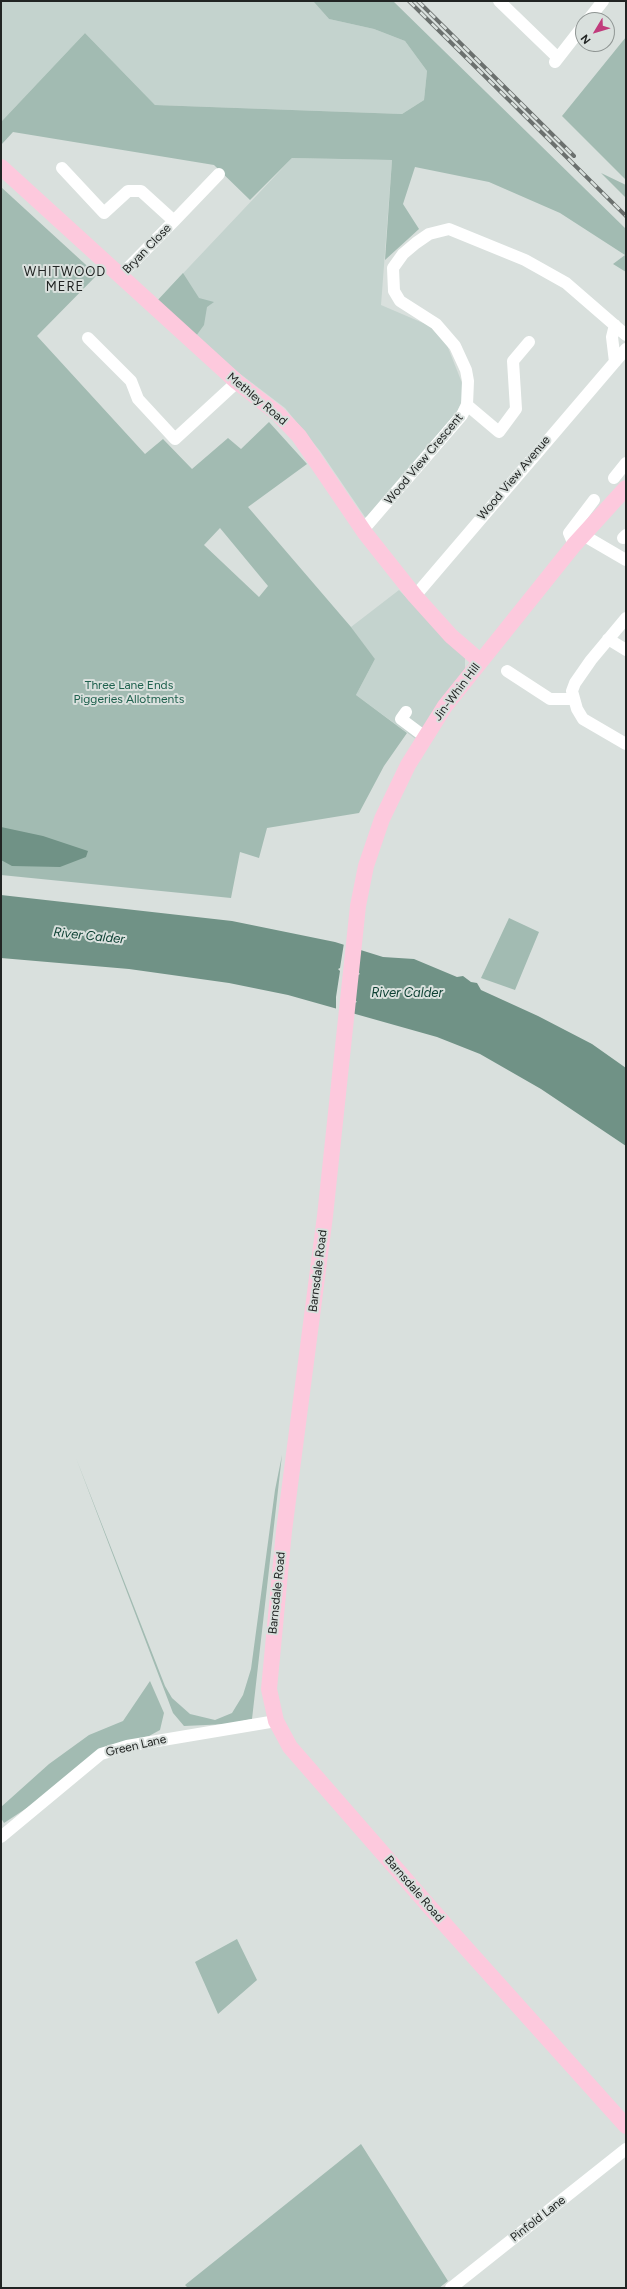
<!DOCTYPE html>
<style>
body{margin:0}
#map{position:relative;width:627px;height:2289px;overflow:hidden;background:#d9e0dd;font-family:Figtree,sans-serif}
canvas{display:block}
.frame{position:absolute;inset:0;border:2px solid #212423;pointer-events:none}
.north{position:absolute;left:575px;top:12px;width:40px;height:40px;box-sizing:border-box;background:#d9e0dd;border:1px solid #8f9593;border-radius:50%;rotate:232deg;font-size:11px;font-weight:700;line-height:16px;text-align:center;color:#212423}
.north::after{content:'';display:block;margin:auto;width:14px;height:18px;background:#c13b7c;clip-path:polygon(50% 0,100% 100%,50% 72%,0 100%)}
</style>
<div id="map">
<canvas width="627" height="2289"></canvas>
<div class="frame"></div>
<div class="north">N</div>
</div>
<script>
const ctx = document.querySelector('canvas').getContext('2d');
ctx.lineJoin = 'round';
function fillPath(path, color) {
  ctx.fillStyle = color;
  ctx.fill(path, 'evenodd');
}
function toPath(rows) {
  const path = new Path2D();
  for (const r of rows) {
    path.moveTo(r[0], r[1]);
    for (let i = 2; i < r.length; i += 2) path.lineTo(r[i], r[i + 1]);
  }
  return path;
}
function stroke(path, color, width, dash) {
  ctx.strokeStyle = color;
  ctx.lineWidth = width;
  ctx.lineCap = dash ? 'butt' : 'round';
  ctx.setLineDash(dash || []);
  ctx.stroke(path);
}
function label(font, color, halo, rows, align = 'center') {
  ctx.font = font + ' Figtree,sans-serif';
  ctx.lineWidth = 4;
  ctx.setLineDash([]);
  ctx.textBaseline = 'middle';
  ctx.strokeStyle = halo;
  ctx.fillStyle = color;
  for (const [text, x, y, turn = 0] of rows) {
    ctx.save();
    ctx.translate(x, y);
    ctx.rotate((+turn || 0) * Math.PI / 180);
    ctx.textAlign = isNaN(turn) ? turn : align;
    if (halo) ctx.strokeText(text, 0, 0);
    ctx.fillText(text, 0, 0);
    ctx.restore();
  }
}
const built = toPath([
 [1,1,313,1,329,19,374,29,405,41,427,71,424,100,402,114,155,105,85,33,1,122],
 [292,158,392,160,381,305,430,326,447,345,462,383,463,398,458,410,373,515,365,517,320,451,285,408,214,354,156,302],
 [399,590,465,658,465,669,417,740,356,695,375,659,351,627]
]);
const green = toPath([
 [313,1,393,1,626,229,626,272,613,264,625,255,560,213,489,182,415,167,403,204,419,229,385,260,392,160,292,158,250,200,214,165,13,132,1,145,1,122,85,33,155,105,402,114,424,100,427,71,405,41,374,29,329,19],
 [626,37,626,180,562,116],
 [601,173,626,185,626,198],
 [1,187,97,275,37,336,145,454,163,439,192,469,228,438,241,449,269,422,307,464,248,507,351,627,375,659,356,695,407,733,384,766,359,813,267,828,259,858,240,852,231,898,1,875],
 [220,528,268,586,259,597,204,545],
 [183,273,199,298,214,302,207,307,204,325,196,336,156,302],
 [509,918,539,932,515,990,481,978],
 [282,1455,252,1719,228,1724,184,1726,173,1713,76,1458,165,1686,172,1698,190,1714,215,1720,232,1713,243,1695,251,1669,275,1490],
 [150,1681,164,1713,160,1730,149,1736,112,1745,36,1802,4,1823,1,1818,1,1807,49,1764,89,1735,123,1721],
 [237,1939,257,1980,218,2014,195,1962],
 [361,2144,448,2281,439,2288,188,2288,185,2285]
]);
const water = toPath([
 [1,827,43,836,88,851,86,857,60,867,12,866,1,860],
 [1,895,232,921,335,942,383,957,414,959,457,977,463,976,471,982,477,983,481,990,538,1016,592,1044,626,1068,626,1146,541,1089,480,1054,437,1037,288,995,229,983,129,969,1,958]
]);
const pier = toPath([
 [344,943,361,948,358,972,360,974,358,975,355,1000,357,1002,354,1003,352,1016,336,1011,336,997,340,971,338,969,340,968]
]);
const minor = toPath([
 [499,1,558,58],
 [588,20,603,1],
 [555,62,583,26],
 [62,168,104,213,128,191,141,191,174,221,120,276],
 [174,221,219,174],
 [88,338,131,381,138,399,175,439,237,382],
 [615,362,612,337,615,325],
 [467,405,499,432,516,409,513,361,529,342],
 [614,478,626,463],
 [363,530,462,415,467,405,468,381,466,370,455,346,436,324,400,301,394,291,393,268,403,254,416,243,429,234,449,229,525,260,566,283,626,335],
 [583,535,626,560],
 [623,538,626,535],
 [574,545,569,533,594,500],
 [415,596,626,349],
 [626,618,591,660,575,683,572,691,577,709,583,719,626,744],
 [608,639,626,650],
 [507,671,550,699,573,699],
 [406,712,401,719,425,737],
 [1,1837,101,1754,127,1746,276,1721],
 [451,2288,626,2149]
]);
const major = toPath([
 [1,167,237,382,277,413,299,436,365,533,415,596,451,636,480,661],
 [626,488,574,545,445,706,408,765,382,819,366,866,358,906,325,1216,284,1531,269,1689,276,1721,290,1747,448,1928,626,2126]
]);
const rail = toPath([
 [409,1,626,216],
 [418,1,574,156]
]);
const streetNames = [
 ["Bryan Close",147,249,-46],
 ["Methley Road",257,399,40],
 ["Wood View Crescent",424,459,-50],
 ["Wood View Avenue",514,478,-50],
 ["Jin-Whin Hill",457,692,-53],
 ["Barnsdale Road",318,1271,-83],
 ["Barnsdale Road",277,1593,-84],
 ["Green Lane",136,1746,-13],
 ["Barnsdale Road",414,1889,49],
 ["Pinfold Lane",538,2219,-38]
];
const parkNames = [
 ["Three Lane Ends",129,685],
 ["Piggeries Allotments",129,699]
];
const neighbourhoodNames = [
 ["WHITWOOD",65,272],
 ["MERE",65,287]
];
const waterNames = [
 ["River Calder",89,936,6],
 ["River Calder",407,993]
];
fillPath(built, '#c4d3ce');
fillPath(green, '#a2bbb2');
fillPath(water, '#709286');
fillPath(pier, '#d9e0dd');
stroke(minor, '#fff', 12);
stroke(major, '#fdc9dd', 16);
stroke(rail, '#6b706e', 4);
stroke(rail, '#d9e0dd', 2.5, [8]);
label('12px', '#212423', '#d9e0dd', streetNames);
label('12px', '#1f614e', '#d9e0dd', parkNames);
ctx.letterSpacing = '1px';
label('13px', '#212423', '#d9e0dd', neighbourhoodNames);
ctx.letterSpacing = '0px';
label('italic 13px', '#0d4033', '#d9e0dd', waterNames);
</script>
